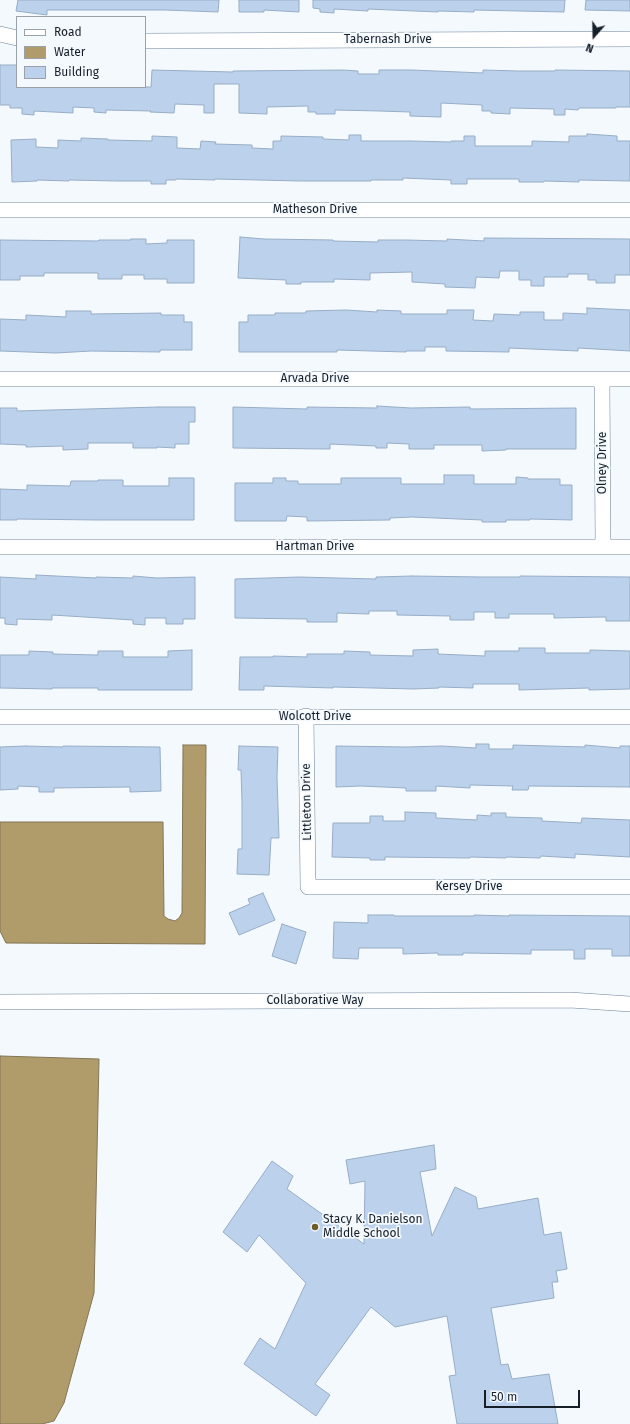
<!DOCTYPE html>
<style>
body{margin:0}
#map{position:relative;width:630px;height:1424px;overflow:hidden;background:#f4f9fe;font-family:"Fira Sans",sans-serif}
canvas{display:block}
.legend{position:absolute;left:16px;top:16px;width:130px;height:72px;box-sizing:border-box;background:#f4f9fe;border:1px solid #9ba1a8;margin:0;padding:5px 7px;list-style:none;font-size:12px;color:#161e28}
.legend li{display:flex;align-items:center;gap:8px;height:20px}
.legend b{width:20px;border:1px solid #9ba1a8}
.north{position:absolute;left:574px;top:16px;width:40px;height:40px;-webkit-text-stroke:3px #f4f9fe;paint-order:stroke;rotate:200deg;font-size:11px;font-weight:700;line-height:16px;text-align:center;color:#161e28}
.north::after{content:'';display:block;margin:auto;width:14px;height:18px;background:#161e28;clip-path:polygon(50% 0,100% 100%,50% 72%,0 100%)}
.scale{position:absolute;left:484px;top:1390px;width:96px;height:18px;box-sizing:border-box;border:2px solid #161e28;border-top:0;padding-left:5px;font-size:12px;line-height:14px;white-space:nowrap;color:#161e28;-webkit-text-stroke:3px #f4f9fe;paint-order:stroke}
</style>
<div id="map">
<canvas width="630" height="1424"></canvas>
<ul class="legend">
<li><b style="height:5px;background:#fff"></b>Road</li>
<li><b style="height:11px;background:#b09b6a"></b>Water</li>
<li><b style="height:11px;background:#bcd2ec"></b>Building</li>
</ul>
<div class="north">N</div>
<div class="scale">50 m</div>
</div>
<script>
const ctx = document.querySelector('canvas').getContext('2d');
ctx.lineJoin = 'round';
function fillPath(path, color) {
  ctx.fillStyle = color;
  ctx.fill(path, 'evenodd');
}
function toPath(rows) {
  const path = new Path2D();
  for (const r of rows) {
    path.moveTo(r[0], r[1]);
    for (let i = 2; i < r.length; i += 2) path.lineTo(r[i], r[i + 1]);
  }
  return path;
}
function stroke(path, color, width, dash) {
  ctx.strokeStyle = color;
  ctx.lineWidth = width;
  ctx.lineCap = dash ? 'butt' : 'round';
  ctx.setLineDash(dash || []);
  ctx.stroke(path);
}
function label(font, color, halo, rows, align = 'center') {
  ctx.font = font + ' "Fira Sans",sans-serif';
  ctx.lineWidth = 3.5;
  ctx.setLineDash([]);
  ctx.textBaseline = 'middle';
  ctx.strokeStyle = halo;
  ctx.fillStyle = color;
  for (const [text, x, y, turn = 0] of rows) {
    ctx.save();
    ctx.translate(x, y);
    ctx.rotate((+turn || 0) * Math.PI / 180);
    ctx.textAlign = isNaN(turn) ? turn : align;
    if (halo) ctx.strokeText(text, 0, 0);
    ctx.fillText(text, 0, 0);
    ctx.restore();
  }
}
const water = toPath([
 [183,745,206,745,205,944,6,943,0,931,0,822,163,822,164,916,168,919,175,921,179,918,182,913,183,745],
 [0,1056,99,1059,94,1293,64,1403,54,1421,42,1424,0,1424,0,1056]
]);
const building = toPath([
 [18,0,219,0,218,12,165,10,47,10,47,15,16,11,18,0],
 [239,0,299,0,299,12,264,10,264,12,239,12,239,0],
 [313,0,565,0,564,12,474,10,474,12,438,11,438,12,368,9,368,11,334,9,334,13,320,12,320,9,313,8,313,0],
 [586,0,630,0,630,11,585,10,586,0],
 [0,65,17,65,17,87,151,87,152,70,233,72,233,71,343,70,358,71,358,74,379,74,379,70,412,70,483,73,483,70,519,71,555,71,555,70,630,71,630,107,616,107,616,108,579,108,578,110,565,109,565,115,554,115,554,109,510,108,510,114,491,113,491,111,482,111,482,105,441,103,441,117,410,116,410,112,379,111,335,110,335,114,316,114,316,112,308,112,308,106,267,107,267,114,239,113,239,84,214,84,214,113,204,113,204,105,175,104,174,113,150,112,151,111,106,110,106,113,94,112,94,108,73,107,73,113,34,111,34,115,22,114,22,108,10,108,10,105,0,105,0,65],
 [587,134,617,136,617,141,630,141,630,181,579,180,579,182,544,181,544,182,519,182,519,179,467,179,467,184,451,184,451,180,403,178,403,180,371,180,371,181,300,181,215,179,215,180,176,179,176,180,166,180,166,184,151,184,151,181,117,181,69,180,69,181,37,180,37,181,12,182,11,140,36,139,36,147,58,148,58,140,81,141,81,138,108,139,108,140,152,141,152,136,177,137,177,148,200,149,201,141,216,142,215,144,252,145,252,148,273,149,273,141,281,141,281,136,323,137,323,139,349,140,349,135,361,135,361,141,411,141,451,142,451,141,464,141,464,136,475,136,475,146,532,146,532,141,569,142,569,136,587,136,587,134],
 [240,237,264,239,333,240,333,241,378,242,378,240,406,240,447,241,447,239,484,241,484,238,630,239,630,275,615,275,615,283,596,283,596,280,588,280,588,274,568,274,568,277,544,277,544,286,531,286,531,280,519,280,519,271,500,271,499,278,476,277,475,288,445,287,445,284,412,282,412,272,370,273,370,280,334,279,334,282,301,282,301,284,286,284,286,280,238,278,240,237],
 [131,239,146,239,146,244,167,243,167,240,194,240,194,283,167,283,167,279,144,279,144,275,122,275,122,279,98,279,98,273,44,273,44,276,20,276,20,280,0,280,0,240,98,241,99,240,131,240,131,239],
 [587,308,630,310,630,351,578,348,578,351,509,348,509,352,446,351,446,347,425,347,425,351,406,351,406,352,337,350,337,352,239,352,239,322,248,322,248,315,275,315,275,313,306,313,306,311,346,310,377,312,377,310,401,311,401,314,447,314,447,310,474,310,473,320,493,321,494,314,520,315,520,312,544,312,544,320,563,320,563,313,587,314,587,308],
 [66,311,91,311,91,314,161,313,161,315,184,315,184,322,192,322,192,350,160,350,160,352,91,351,56,353,0,351,0,319,26,320,26,315,66,317,66,311],
 [377,406,411,408,470,407,470,409,576,408,576,449,506,449,506,450,482,451,482,445,434,445,434,449,409,449,409,444,387,443,387,448,376,448,376,446,330,444,330,449,233,448,233,407,307,409,307,407,377,408,377,406],
 [158,407,195,407,195,422,189,422,189,444,175,444,175,448,157,447,157,448,133,448,133,443,88,443,88,449,63,450,63,446,26,447,26,445,0,444,0,408,17,408,17,411,158,407],
 [444,475,474,475,474,484,516,484,516,477,528,478,528,479,560,479,560,485,572,485,572,520,530,519,530,520,506,520,506,522,482,522,482,520,412,517,390,518,390,520,307,521,307,517,287,516,286,521,235,521,235,483,273,483,273,478,286,478,286,481,298,481,298,484,341,484,341,478,401,478,401,484,444,484,444,475],
 [169,478,194,478,194,520,98,520,17,519,17,520,0,520,0,489,27,490,27,485,70,486,71,481,98,481,98,480,123,480,123,486,169,486,169,478],
 [36,575,96,578,96,577,133,578,133,576,157,578,195,577,195,619,183,619,183,624,166,624,166,618,145,618,145,625,133,624,133,620,52,615,52,620,17,619,17,625,5,624,5,618,0,618,0,577,36,579,36,575],
 [412,576,482,577,520,577,520,576,630,577,630,621,606,621,606,617,554,618,554,614,509,614,509,618,495,618,495,612,474,612,474,620,450,620,450,616,397,615,397,611,369,611,369,614,337,613,337,622,307,622,307,619,235,618,235,579,299,577,376,579,376,577,412,576],
 [519,648,545,648,545,653,590,653,590,650,630,651,630,689,589,690,589,688,519,690,519,684,473,684,473,688,439,687,439,688,414,689,333,687,333,688,264,686,264,690,239,690,240,657,273,657,273,656,307,657,307,654,344,654,344,651,370,652,370,655,413,656,413,650,438,649,438,654,485,656,485,651,519,651,519,648],
 [192,650,192,690,98,690,98,688,52,688,52,689,0,688,0,655,29,655,29,651,53,652,53,654,98,655,98,651,123,651,123,657,168,657,168,651,192,650],
 [476,744,489,744,489,749,513,749,513,745,585,747,585,745,620,748,620,746,630,746,630,787,529,786,528,790,512,790,513,786,470,785,470,788,436,786,436,791,406,791,406,788,361,786,336,787,336,746,406,747,442,746,476,748,476,744],
 [26,746,63,747,63,746,160,747,161,791,130,792,130,787,54,788,54,792,39,792,39,787,18,786,18,789,0,790,0,747,26,746],
 [239,746,278,747,277,777,279,838,271,838,269,875,237,874,238,849,242,849,242,802,241,770,238,770,239,746],
 [405,812,436,813,436,818,477,820,477,815,491,816,491,813,506,813,506,817,542,818,542,821,581,823,582,818,630,820,630,857,575,854,575,858,541,856,540,858,506,857,506,858,470,857,470,858,385,857,385,860,370,860,370,858,332,857,333,823,370,823,370,816,383,816,383,821,405,821,405,812],
 [263,893,275,920,239,935,229,913,250,904,248,899,263,893],
 [368,915,394,915,394,916,474,916,474,915,509,916,509,915,630,916,630,956,612,956,612,949,585,949,585,959,574,959,574,950,531,950,531,954,463,953,463,955,438,955,438,953,403,954,403,948,359,948,358,959,333,958,334,922,368,923,368,915],
 [282,924,306,932,296,964,272,956,282,924],
 [434,1145,436,1169,420,1172,432,1236,455,1187,476,1197,478,1209,538,1198,544,1235,561,1232,567,1269,556,1271,558,1282,552,1282,554,1298,491,1308,501,1365,508,1364,512,1379,549,1374,558,1424,457,1424,449,1376,456,1375,447,1316,395,1327,371,1307,315,1384,330,1395,316,1416,244,1364,260,1338,275,1349,306,1283,259,1235,247,1252,223,1232,272,1161,293,1176,287,1189,364,1244,365,1181,350,1184,346,1160,434,1145]
]);
const minor = toPath([
 [0,34,17,38],
 [145,41,630,39],
 [0,210,630,210],
 [0,379,630,379],
 [602,379,603,547],
 [0,547,630,547],
 [306,716,308,887,630,887],
 [0,717,630,717],
 [0,1002,570,1000,630,1004]
]);
const markers = [
 [315,1227,4,"#705c2b"]
];
const streetNames = [
 ["Tabernash Drive",388,40],
 ["Matheson Drive",315,210],
 ["Arvada Drive",315,379],
 ["Olney Drive",603,463,-90],
 ["Hartman Drive",315,547],
 ["Wolcott Drive",315,717],
 ["Littleton Drive",307,802,-91],
 ["Kersey Drive",469,887],
 ["Collaborative Way",315,1001]
];
const poiNames = [
 ["Stacy K. Danielson",323,1220],
 ["Middle School",323,1234]
];
fillPath(water, '#b09b6a');
stroke(water, '#827656', 1);
fillPath(building, '#bcd2ec');
stroke(building, '#97adc5', 1);
stroke(minor, '#6b8097', 16);
stroke(minor, '#fff', 15);
for (const [x, y, r, color] of markers) {
  const dot = new Path2D();
  dot.arc(x, y, r, 0, 2 * Math.PI);
  ctx.fillStyle = color;
  ctx.fill(dot);
  stroke(dot, '#f4f9fe', 1.5);
}
label('12px', '#161e28', '#f4f9fe', streetNames);
label('12px', '#161e28', '#f4f9fe', poiNames, 'left');
</script>
